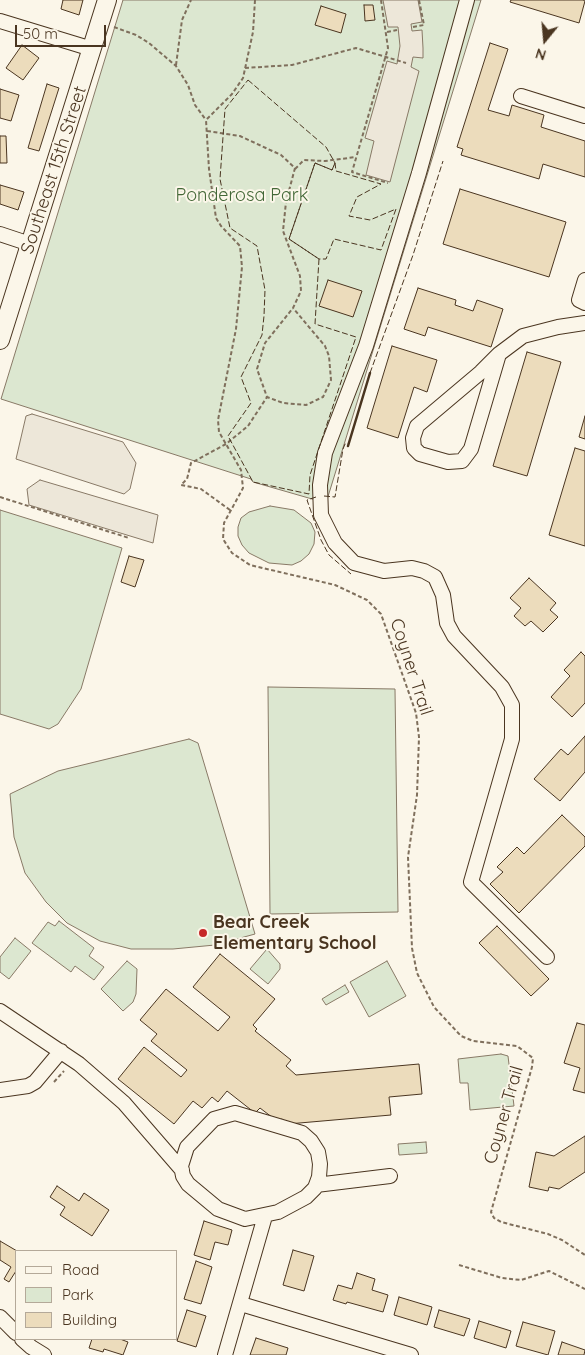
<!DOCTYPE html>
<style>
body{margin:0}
#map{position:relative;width:585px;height:1355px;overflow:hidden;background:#fbf6e9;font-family:Quicksand,sans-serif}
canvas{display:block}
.legend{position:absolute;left:15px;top:1250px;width:162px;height:90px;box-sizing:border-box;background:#fbf6e9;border:1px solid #b4a999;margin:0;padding:6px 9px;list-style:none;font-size:15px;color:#4a3520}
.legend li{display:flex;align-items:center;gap:10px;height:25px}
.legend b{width:25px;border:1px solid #b4a999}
.north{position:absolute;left:520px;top:15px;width:50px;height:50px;-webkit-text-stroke:4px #fbf6e9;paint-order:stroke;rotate:197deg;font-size:14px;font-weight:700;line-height:20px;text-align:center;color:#4a3520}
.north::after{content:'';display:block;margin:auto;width:18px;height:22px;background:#4a3520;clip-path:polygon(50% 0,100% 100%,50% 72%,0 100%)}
.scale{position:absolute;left:15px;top:25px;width:91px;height:22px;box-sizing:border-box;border:2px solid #4a3520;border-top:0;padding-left:6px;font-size:15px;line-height:18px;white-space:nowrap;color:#4a3520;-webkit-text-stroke:4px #fbf6e9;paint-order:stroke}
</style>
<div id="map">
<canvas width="585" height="1355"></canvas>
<ul class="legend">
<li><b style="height:6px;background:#fbf6e9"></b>Road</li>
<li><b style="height:14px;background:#dce7d0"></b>Park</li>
<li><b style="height:14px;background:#ecdcbc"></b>Building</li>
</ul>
<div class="north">N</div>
<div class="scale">50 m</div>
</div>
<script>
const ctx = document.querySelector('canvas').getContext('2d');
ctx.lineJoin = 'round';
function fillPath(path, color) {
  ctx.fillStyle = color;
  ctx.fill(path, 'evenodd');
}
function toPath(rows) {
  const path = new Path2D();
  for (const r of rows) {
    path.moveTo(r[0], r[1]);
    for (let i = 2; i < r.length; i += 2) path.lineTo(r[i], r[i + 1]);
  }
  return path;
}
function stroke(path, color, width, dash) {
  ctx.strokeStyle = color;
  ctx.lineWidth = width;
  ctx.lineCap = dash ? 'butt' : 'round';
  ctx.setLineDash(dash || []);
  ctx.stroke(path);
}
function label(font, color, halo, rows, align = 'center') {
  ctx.font = font + ' Quicksand,sans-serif';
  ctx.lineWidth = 4;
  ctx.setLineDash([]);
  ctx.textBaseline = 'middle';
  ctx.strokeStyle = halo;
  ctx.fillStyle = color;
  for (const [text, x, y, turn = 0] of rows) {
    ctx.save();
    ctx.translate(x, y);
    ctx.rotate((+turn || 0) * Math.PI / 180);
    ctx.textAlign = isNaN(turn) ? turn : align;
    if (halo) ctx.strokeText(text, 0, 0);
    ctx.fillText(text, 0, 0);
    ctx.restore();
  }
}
const green = toPath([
 [123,0,481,0,326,503,253,482,251,479,1,399,123,0],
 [270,506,294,510,311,523,315,532,314,544,309,554,301,561,292,565,269,563,249,553,242,545,238,536,238,527,241,518,249,512,270,506],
 [0,510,122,548,81,689,58,724,49,729,0,714,0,510],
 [268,687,395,689,398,912,270,914,268,687],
 [189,739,198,743,255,934,215,945,173,949,131,949,100,941,67,923,46,902,25,873,14,837,10,794,58,771,189,739],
 [59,921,94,948,89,956,104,967,94,980,75,966,71,972,32,943,48,922,55,926,59,921],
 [15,938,31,951,9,979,0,972,0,957,15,938],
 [267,949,280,964,280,969,268,984,250,969,267,949],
 [127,961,137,969,136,994,133,1002,123,1011,101,989,127,961],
 [387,961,406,996,369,1017,350,982,387,961],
 [345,985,349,992,326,1005,322,999,345,985],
 [501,1054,508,1056,514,1106,470,1110,468,1083,460,1083,458,1059,501,1054],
 [426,1142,427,1153,399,1155,398,1144,426,1142]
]);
const parking = toPath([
 [383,0,418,0,422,22,411,24,412,31,422,30,423,48,423,58,413,57,411,67,419,71,390,182,366,175,374,141,365,138,387,61,397,64,400,46,398,27,388,27,383,0],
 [32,414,123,442,136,463,130,489,124,494,16,459,26,416,32,414],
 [40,480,158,515,153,543,29,505,27,489,40,480]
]);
const building = toPath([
 [63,0,83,0,79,15,61,9,63,0],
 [511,0,583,0,585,1,579,23,510,2,511,0],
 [364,5,373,5,375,20,365,21,364,5],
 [321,6,346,14,341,33,315,25,321,6],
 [490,43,508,49,488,110,509,116,512,105,544,115,541,127,585,141,585,177,543,164,539,179,461,155,463,149,457,147,490,43],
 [22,45,39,58,23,80,6,68,22,45],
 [47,84,59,88,39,151,28,148,47,84],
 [0,89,19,95,11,121,0,118,0,89],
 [0,136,6,136,7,163,0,163,0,136],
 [0,185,24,192,18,210,0,204,0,185],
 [460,189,566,222,549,277,443,244,460,189],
 [328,280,362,291,353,317,319,306,328,280],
 [418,288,456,300,455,305,473,311,477,300,503,309,491,347,428,327,425,336,404,329,418,288],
 [392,346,437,360,427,392,414,387,398,438,367,428,392,346],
 [527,352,561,362,527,476,493,466,527,352],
 [585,416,585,439,579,437,585,416],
 [575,448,585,451,585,546,549,535,575,448],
 [129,556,144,560,135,587,121,582,129,556],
 [529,578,556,603,550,610,558,617,543,632,531,621,525,626,514,616,521,608,510,598,529,578],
 [581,652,585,656,585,703,572,717,551,697,570,676,564,670,581,652],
 [585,736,585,772,560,801,534,779,561,749,568,755,585,736],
 [562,815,585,837,585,846,519,913,490,884,503,872,497,867,517,847,524,854,562,815],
 [497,926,549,979,531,996,479,943,497,926],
 [220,954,275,999,253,1025,257,1029,255,1031,291,1060,286,1066,296,1075,419,1064,422,1094,389,1097,391,1115,288,1124,282,1119,277,1121,260,1108,255,1113,227,1091,218,1102,212,1097,202,1108,193,1101,174,1124,118,1079,144,1047,181,1077,187,1070,151,1041,157,1034,140,1020,166,989,218,1031,230,1017,193,987,220,954],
 [577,1023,585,1025,585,1093,573,1090,580,1068,564,1063,577,1023],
 [585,1136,585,1172,559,1189,549,1187,548,1191,529,1187,536,1152,554,1156,585,1136],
 [57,1186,79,1201,84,1193,109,1210,92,1236,60,1215,65,1207,50,1197,57,1186],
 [204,1221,232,1230,228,1245,215,1242,210,1260,194,1255,204,1221],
 [0,1241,17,1251,16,1271,9,1282,4,1279,11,1267,0,1260,0,1241],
 [293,1250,314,1256,304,1291,283,1285,293,1250],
 [196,1261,212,1267,201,1304,184,1299,196,1261],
 [357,1273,375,1279,372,1290,388,1295,383,1312,347,1302,346,1304,333,1300,338,1285,352,1289,357,1273],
 [399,1297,432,1307,427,1325,394,1315,399,1297],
 [187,1310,206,1316,196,1347,177,1341,187,1310],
 [439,1310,470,1319,464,1336,434,1327,439,1310],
 [479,1321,511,1331,506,1348,474,1338,479,1321],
 [523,1322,555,1331,548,1355,516,1346,523,1322],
 [256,1338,288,1348,286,1355,250,1355,256,1338],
 [92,1339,120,1339,128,1342,123,1355,104,1349,103,1352,89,1348,92,1339],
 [562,1342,585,1350,584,1355,558,1355,562,1342]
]);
const path = toPath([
 [255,0,253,32,243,78,232,94,206,120,209,169,216,218,221,226,240,246,242,267,236,329,218,420,219,432,241,470,243,488,224,523,223,539,232,553,250,565,335,585,367,600,381,614,416,713,419,737,417,795,408,857,412,948,417,973,434,1007,461,1036,473,1041,517,1046,533,1058,532,1067,491,1212,494,1218,501,1222,548,1234,562,1240,585,1255],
 [381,0,388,48,352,172,388,183],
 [114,27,136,35,149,43,176,66,188,85,195,105,206,120],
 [413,27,424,25,419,0],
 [387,32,397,30],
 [176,65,182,20,191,0],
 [245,68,292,65,356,48,406,63],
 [207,131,240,136,281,155,295,168,286,202,283,231,300,276,301,291,293,308,265,343,257,369,267,397,283,403,306,405,323,397,331,380,329,356,325,346,293,308],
 [295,169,304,160,325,161,356,157],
 [0,497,129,538],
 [230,510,201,489,181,485,187,479,191,463,226,444,248,426,267,397],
 [54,1082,64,1071],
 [459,1265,502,1278,521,1280,549,1271,585,1289]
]);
const minor = toPath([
 [467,0,419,173,366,346,325,453,320,485,321,515,335,543,354,563,384,571,412,568,424,571,435,577,443,595,447,623,454,636,502,687,512,705,512,739,471,882,547,957],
 [0,21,92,49],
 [521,96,585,116],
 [0,234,30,244],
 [585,280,579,300,585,303],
 [499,354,471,449,462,461,448,462,420,454,414,448,413,438,417,426,481,372,499,354,523,336,558,327,585,323],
 [0,1011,79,1064,124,1103,182,1170],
 [0,1090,28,1086,35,1082,61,1051],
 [235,1113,302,1133,311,1141,318,1152,320,1164,319,1177,315,1188,306,1197,278,1212,245,1219,218,1209,188,1184,183,1176,181,1166,187,1147,214,1119,235,1113],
 [316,1185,390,1176],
 [241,1304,411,1355],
 [0,1317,16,1333],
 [22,1339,31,1347,44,1355],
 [225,1355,265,1216]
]);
const major = toPath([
 [0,340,107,0]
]);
const fence = toPath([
 [248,80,326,147,335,163,332,170,315,163,289,239,319,259,315,324,356,337,310,475,309,494,253,482,228,436,251,403,241,377,262,335,264,316,265,290,257,246,230,228,220,179,225,109,248,80],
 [315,163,332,170,335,163,336,171,381,184,357,197,349,216,370,220,396,209,381,250,334,239,326,259,319,259,289,239,315,163],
 [370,373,413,255,443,161],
 [324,496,335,497,343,449,345,444,349,443],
 [316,497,307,500,321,540,329,555,351,574]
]);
const wall = toPath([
 [348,446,370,373]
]);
const markers = [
 [203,933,5,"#c62828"]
];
const streetNames = [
 ["Southeast 15th Street",54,170,-72],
 ["Coyner Trail",411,667,72],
 ["Coyner Trail",504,1115,-74]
];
const parkNames = [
 ["Ponderosa Park",242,196]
];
const poiNames = [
 ["Bear Creek",213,923],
 ["Elementary School",213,944]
];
fillPath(green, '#dce7d0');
stroke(green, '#887966', 1);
fillPath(parking, '#ede7d9');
stroke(parking, '#887966', 1);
fillPath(building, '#ecdcbc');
stroke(building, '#4a3520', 1);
stroke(minor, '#4a3520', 16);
stroke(major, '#4a3520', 20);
stroke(path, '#7f6f5c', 2, [4, 2.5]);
stroke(minor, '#fbf6e9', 14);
stroke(major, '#fbf6e9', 18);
stroke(fence, '#4a3520', 1, [6, 2.5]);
stroke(wall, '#4a3520', 2.5);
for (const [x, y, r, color] of markers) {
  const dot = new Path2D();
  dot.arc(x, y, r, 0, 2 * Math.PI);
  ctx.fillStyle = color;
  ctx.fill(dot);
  stroke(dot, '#fbf6e9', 2);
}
label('18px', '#4a3520', '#fbf6e9', streetNames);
label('18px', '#436837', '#fbf6e9', parkNames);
label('bold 18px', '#4a3520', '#fbf6e9', poiNames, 'left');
</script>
